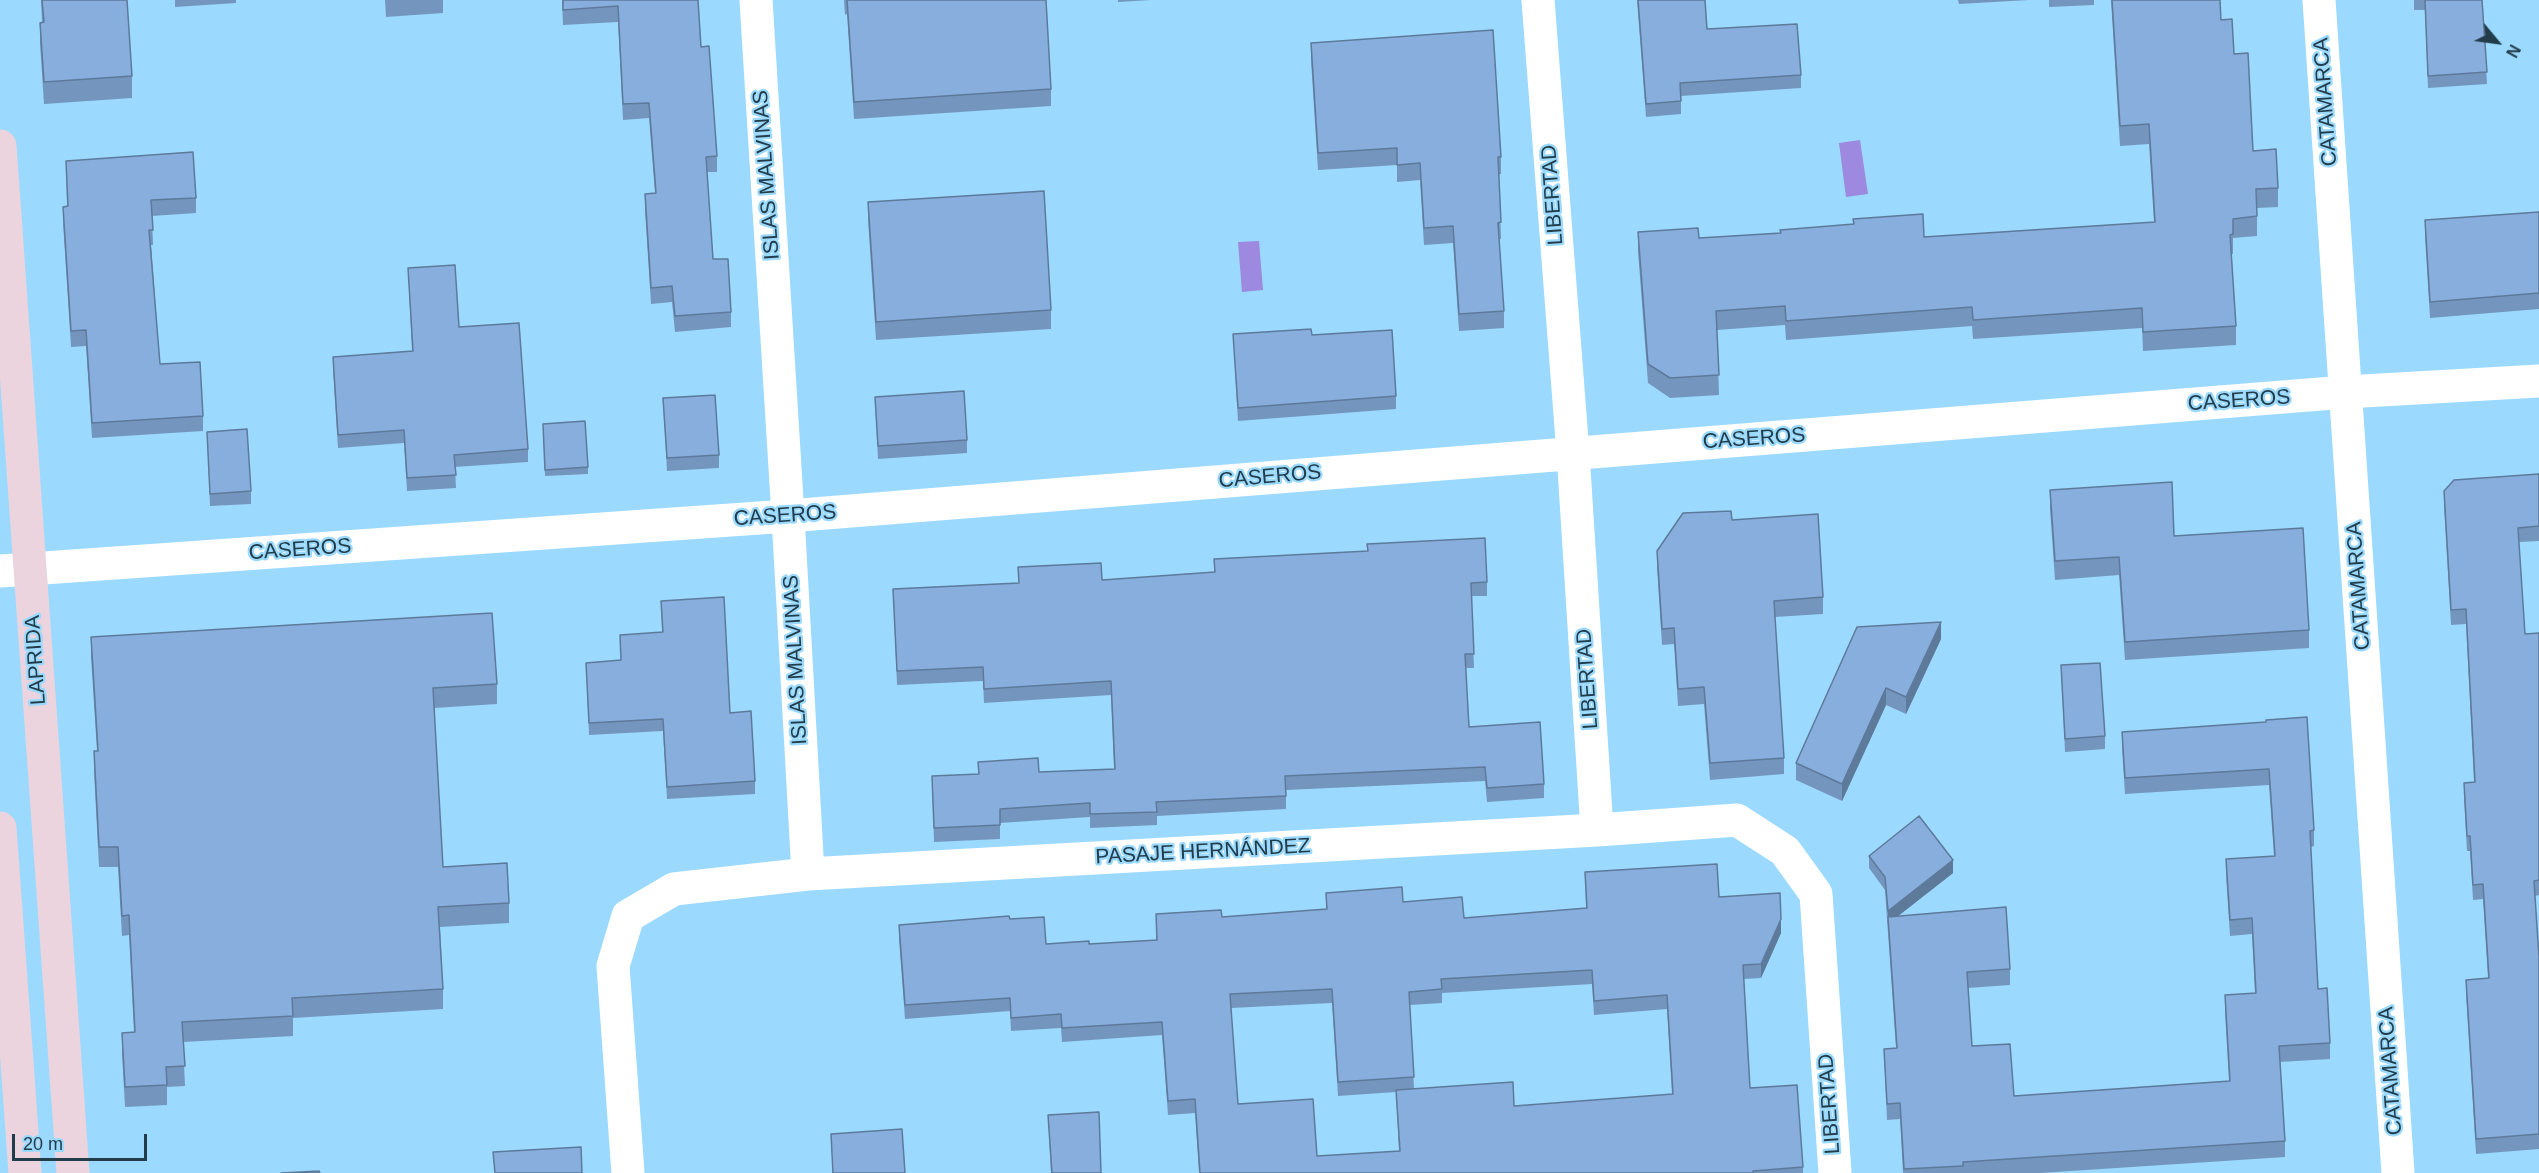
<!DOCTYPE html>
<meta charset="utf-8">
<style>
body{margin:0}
#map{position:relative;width:2539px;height:1173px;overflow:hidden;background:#9bdafe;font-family:Helvetica,sans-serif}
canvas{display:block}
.north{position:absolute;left:2467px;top:12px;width:60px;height:60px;-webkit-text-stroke:4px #9bdafe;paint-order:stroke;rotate:119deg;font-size:16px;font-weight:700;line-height:24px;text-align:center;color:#223c4a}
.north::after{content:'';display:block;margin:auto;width:21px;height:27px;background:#223c4a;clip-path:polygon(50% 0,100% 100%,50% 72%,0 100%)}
.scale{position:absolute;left:12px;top:1134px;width:135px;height:27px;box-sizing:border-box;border:3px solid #223c4a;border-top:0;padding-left:8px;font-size:18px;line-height:21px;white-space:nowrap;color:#223c4a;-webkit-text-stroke:4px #9bdafe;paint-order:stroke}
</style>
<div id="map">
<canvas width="2539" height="1173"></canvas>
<div class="north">N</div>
<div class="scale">20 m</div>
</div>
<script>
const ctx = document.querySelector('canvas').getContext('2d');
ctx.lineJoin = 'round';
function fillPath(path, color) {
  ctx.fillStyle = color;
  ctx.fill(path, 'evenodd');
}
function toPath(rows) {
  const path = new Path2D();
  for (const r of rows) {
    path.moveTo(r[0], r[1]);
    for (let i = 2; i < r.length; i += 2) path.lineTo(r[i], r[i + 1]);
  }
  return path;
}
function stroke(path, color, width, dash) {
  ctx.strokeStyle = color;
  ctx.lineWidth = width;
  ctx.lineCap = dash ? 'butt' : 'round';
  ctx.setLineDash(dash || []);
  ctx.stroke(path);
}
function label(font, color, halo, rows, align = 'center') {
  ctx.font = font + ' Helvetica,sans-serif';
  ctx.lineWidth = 4.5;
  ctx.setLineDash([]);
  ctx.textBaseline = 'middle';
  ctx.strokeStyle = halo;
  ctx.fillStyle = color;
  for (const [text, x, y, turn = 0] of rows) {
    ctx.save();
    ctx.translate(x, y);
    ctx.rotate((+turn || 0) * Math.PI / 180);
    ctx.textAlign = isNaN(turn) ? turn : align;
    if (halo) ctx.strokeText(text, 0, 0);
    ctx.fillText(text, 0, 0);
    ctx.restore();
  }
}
const water = toPath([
 [1860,140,1868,194,1846,197,1839,143],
 [1259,241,1263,290,1242,292,1238,242]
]);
const minor = toPath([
 [1538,0,1573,453,1597,830,1737,820,1785,851,1816,894,1835,1173],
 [2319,0,2398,1173],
 [0,571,788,516,2346,392,2539,381],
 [808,874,1597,830],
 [628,1173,613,966,628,916,674,889,808,874,788,516,756,0]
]);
const secondary = toPath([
 [0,146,73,1173],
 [0,828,25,1173]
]);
const wall = toPath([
 [41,0,127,0,132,76,132,98,44,104,40,44,40,23,42,22],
 [175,0,236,0,236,3,175,7],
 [385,0,443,0,443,13,386,17],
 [562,0,698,0,701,47,717,156,717,172,707,172,713,259,731,312,731,327,675,332,672,302,651,304,645,210,645,194,655,193,649,118,623,120,618,22,563,25],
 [844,0,1046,0,1051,89,1051,106,854,119,847,14,845,15],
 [1118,0,1151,0,1118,2],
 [1637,0,1705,0,1707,29,1801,75,1801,88,1681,96,1681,114,1646,117],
 [1958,0,2029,0,1959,4],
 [2049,0,2094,0,2094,5,2049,7],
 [2111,0,2220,0,2221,20,2234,54,2253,151,2278,188,2278,207,2257,208,2257,236,2233,238,2233,254,2231,254,2236,326,2236,345,2143,351,2142,328,1973,339,1972,326,1786,340,1785,325,1717,330,1719,395,1670,398,1648,383,1638,251,1638,232,1699,238,1780,233,1924,237,2154,222,2149,144,2120,146],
 [2414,0,2482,0,2487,84,2428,88,2425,10,2414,10],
 [1311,43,1501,157,1501,174,1499,174,1501,239,1499,239,1504,311,1504,328,1459,331,1453,243,1424,245,1420,180,1397,182,1397,165,1318,170,1311,60],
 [66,161,196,198,196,213,152,216,153,245,151,245,160,364,203,416,203,431,92,438,86,346,71,347,63,222,63,207,67,206],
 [868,202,1051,310,1051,329,876,340,868,220],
 [2539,212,2539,309,2430,318,2425,236,2425,220],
 [408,268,459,327,528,449,528,462,455,467,456,488,407,491,404,443,338,448,333,369,333,357,412,351],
 [1233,334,1396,396,1396,409,1238,421],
 [875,397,967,440,967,453,878,459],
 [663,398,719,455,719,468,667,471],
 [543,430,588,467,588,474,545,476],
 [207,432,251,491,251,504,210,506],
 [2539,474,2539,541,2519,542,2525,634,2539,633,2539,895,2535,896,2539,957,2539,1149,2476,1154,2466,995,2466,980,2488,978,2483,899,2473,900,2470,851,2467,851,2464,798,2464,783,2474,782,2466,624,2451,625,2444,506,2444,491],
 [2050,490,2174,536,2309,630,2309,648,2125,660,2119,575,2055,580,2050,509],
 [1732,520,1823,597,1823,614,1775,617,1784,758,1784,774,1710,780,1704,704,1678,706,1674,644,1662,645,1657,567,1657,551],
 [1214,559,1487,582,1487,596,1471,596,1474,668,1466,668,1469,727,1544,784,1544,798,1487,802,1485,781,1286,790,1286,809,1157,816,1157,825,1090,828,1090,817,1000,823,1000,839,934,842,932,776,978,774,978,762,1039,772,1114,769,1111,695,984,703,983,681,897,685,893,589,1019,583,1018,567,1102,580,1214,572],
 [661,601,730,713,755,781,755,794,667,799,663,731,589,735,586,663,621,660,662,632],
 [91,637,497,684,497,704,434,708,443,867,509,903,509,923,440,927,443,989,443,1009,293,1018,293,1036,183,1042,185,1086,167,1087,167,1105,125,1107,122,1053,122,1033,134,1032,129,935,122,936,118,867,99,867,94,771,94,751,97,751,91,657],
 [1941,639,1906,714,1886,705,1842,801,1796,780,1796,763],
 [2061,665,2105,736,2105,749,2065,752],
 [2266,722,2314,830,2314,846,2311,847,2318,989,2330,1043,2330,1059,2280,1062,2285,1141,2285,1157,2040,1173,1903,1173,1900,1119,1887,1120,1884,1049,1896,1048,1885,890,1869,868,1869,856,1953,873,1898,916,2010,969,2010,985,1968,988,1972,1046,2014,1096,2229,1082,2225,1011,2225,995,2255,993,2252,934,2230,936,2226,875,2226,859,2274,856,2269,785,2125,794,2122,748,2122,732],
 [1585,872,1719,897,1781,933,1761,978,1744,979,1750,1088,1803,1167,1803,1173,1199,1173,1195,1113,1168,1115,1162,1035,1062,1042,1061,1028,1011,1031,1010,1011,905,1019,899,939,899,925,1010,919,1046,944,1089,944,1156,940,1156,914,1222,917,1326,909,1326,893,1403,902,1464,918,1586,908],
 [1592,984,1594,1015,1667,1009,1672,1094,1514,1106,1414,1089,1410,1005,1442,1003,1442,993],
 [1332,1003,1338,1096,1396,1092,1399,1151,1317,1156,1238,1104,1231,1008],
 [1048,1115,1101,1173,1051,1173]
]);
const shadedWall = toPath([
 [1941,622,1941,639,1906,714,1906,697],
 [1886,688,1886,705,1842,801,1842,784],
 [1953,860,1953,873,1888,924,1888,911],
 [1781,919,1781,933,1761,978,1761,964]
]);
const building = toPath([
 [42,0,127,0,132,76,44,82,40,23,44,22,42,0],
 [563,0,698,0,701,47,709,46,717,156,706,157,713,259,728,259,731,312,675,316,672,286,651,288,645,194,656,193,649,103,623,104,618,6,563,10,563,0],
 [847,0,1046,0,1051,89,854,102,847,0],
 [1638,0,1705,0,1707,29,1797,24,1801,75,1680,83,1681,101,1646,104,1638,0],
 [2112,0,2220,0,2221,20,2232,19,2234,54,2248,53,2253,151,2276,149,2278,188,2256,189,2257,216,2233,219,2233,234,2230,235,2236,326,2143,332,2142,308,1973,320,1972,307,1786,321,1785,306,1716,311,1719,375,1670,378,1648,364,1638,232,1698,228,1699,238,1781,233,1780,230,1854,224,1853,219,1923,214,1924,237,2155,222,2149,124,2120,126,2112,0],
 [2425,0,2482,0,2487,72,2428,76,2425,0],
 [1493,30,1501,157,1498,157,1501,222,1498,223,1504,311,1459,314,1453,226,1424,228,1420,163,1397,165,1397,148,1318,153,1311,43,1493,30],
 [193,152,196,198,151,200,153,230,149,230,160,364,200,362,203,416,92,423,86,330,71,331,63,207,68,206,66,161,193,152],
 [1044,191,1051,310,876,322,868,202,1044,191],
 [2539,212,2539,293,2430,302,2425,220,2539,212],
 [455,265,459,327,519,323,528,449,454,455,456,475,407,478,404,430,338,435,333,357,413,351,408,268,455,265],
 [1311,329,1312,335,1392,330,1396,396,1238,408,1233,334,1311,329],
 [964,391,967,440,878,446,875,397,964,391],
 [715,395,719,455,667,458,663,398,715,395],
 [585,421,588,467,545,470,543,424,585,421],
 [247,429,251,491,210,494,207,432,247,429],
 [2539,474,2539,526,2518,528,2525,634,2539,633,2539,880,2534,881,2539,957,2539,1134,2476,1139,2466,980,2489,978,2483,884,2473,885,2470,836,2467,836,2464,783,2475,782,2466,609,2451,610,2444,491,2454,480,2539,474],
 [2172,482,2174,536,2303,528,2309,630,2125,642,2119,557,2055,561,2050,490,2172,482],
 [1731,511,1732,520,1818,514,1823,597,1774,601,1784,758,1710,763,1704,687,1678,689,1674,628,1662,629,1657,551,1683,513,1731,511],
 [1485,538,1487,582,1471,583,1474,654,1465,654,1469,727,1540,722,1544,784,1487,788,1485,767,1285,776,1286,796,1156,802,1157,812,1090,814,1090,803,1000,809,1000,825,934,828,932,776,979,774,978,762,1038,758,1039,772,1115,769,1111,681,984,689,983,667,897,671,893,589,1019,583,1018,567,1101,563,1102,580,1215,572,1214,559,1368,551,1367,544,1485,538],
 [724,597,730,713,751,711,755,781,667,787,663,719,589,723,586,663,621,660,620,635,663,632,661,601,724,597],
 [492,613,497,684,433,688,443,867,507,863,509,903,438,907,443,989,292,998,293,1016,182,1022,185,1066,166,1067,167,1085,125,1087,122,1033,135,1032,129,915,122,916,118,847,99,847,94,751,98,751,91,637,492,613],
 [1941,622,1906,697,1886,688,1842,784,1796,763,1857,627,1941,622],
 [2100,663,2105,736,2065,739,2061,665,2100,663],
 [2307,717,2314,830,2310,831,2318,989,2327,988,2330,1043,2279,1046,2285,1141,1963,1162,1963,1166,1904,1169,1900,1103,1887,1104,1884,1049,1897,1048,1888,917,2006,907,2010,969,1967,972,1972,1046,2010,1044,2014,1096,2230,1081,2225,995,2256,993,2252,918,2230,920,2226,859,2275,856,2269,769,2125,778,2122,732,2266,722,2266,720,2307,717],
 [1919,816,1953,860,1888,911,1885,877,1869,856,1919,816],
 [1717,864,1719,897,1780,893,1781,919,1761,964,1743,965,1750,1088,1797,1085,1803,1167,1753,1171,1753,1173,1200,1173,1195,1099,1168,1101,1162,1022,1062,1028,1061,1014,1011,1018,1010,998,905,1005,899,925,1009,916,1010,919,1044,917,1046,944,1089,941,1089,944,1157,940,1156,914,1221,910,1222,917,1327,909,1326,893,1402,887,1403,902,1462,897,1464,918,1587,908,1585,872,1717,864],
 [1592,970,1594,1001,1667,995,1673,1094,1514,1106,1513,1082,1396,1090,1400,1151,1317,1156,1313,1099,1238,1104,1230,994,1332,989,1338,1082,1414,1077,1409,992,1442,989,1441,979,1592,970],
 [1099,1112,1101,1173,1052,1173,1048,1115,1099,1112],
 [902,1129,905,1173,833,1173,831,1134,902,1129],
 [581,1147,582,1173,495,1173,493,1152,581,1147],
 [319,1171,320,1173,281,1173,319,1171]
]);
const streetNames = [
 ["CATAMARCA",2326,102,-94],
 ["ISLAS MALVINAS",767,175,-94],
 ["LIBERTAD",1553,195,-94],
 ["CASEROS",2239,401,-4],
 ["CASEROS",1754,439,-4],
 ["CASEROS",1270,477,-5],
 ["CASEROS",785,516,-4],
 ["CASEROS",300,550,-4],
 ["CATAMARCA",2359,586,-94],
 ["LAPRIDA",36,660,-94],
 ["ISLAS MALVINAS",796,660,-93],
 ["LIBERTAD",1588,679,-94],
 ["PASAJE HERNÁNDEZ",1203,852,-3],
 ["CATAMARCA",2391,1071,-94],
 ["LIBERTAD",1830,1104,-94]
];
fillPath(water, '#9d89df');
stroke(minor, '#fff', 33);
stroke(secondary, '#ecd4de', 33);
fillPath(wall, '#7496be');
fillPath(shadedWall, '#5e7a9b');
fillPath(building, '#87aedd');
stroke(building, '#5e7a9b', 1.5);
label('21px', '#223c4a', '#9bdafe', streetNames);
</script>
